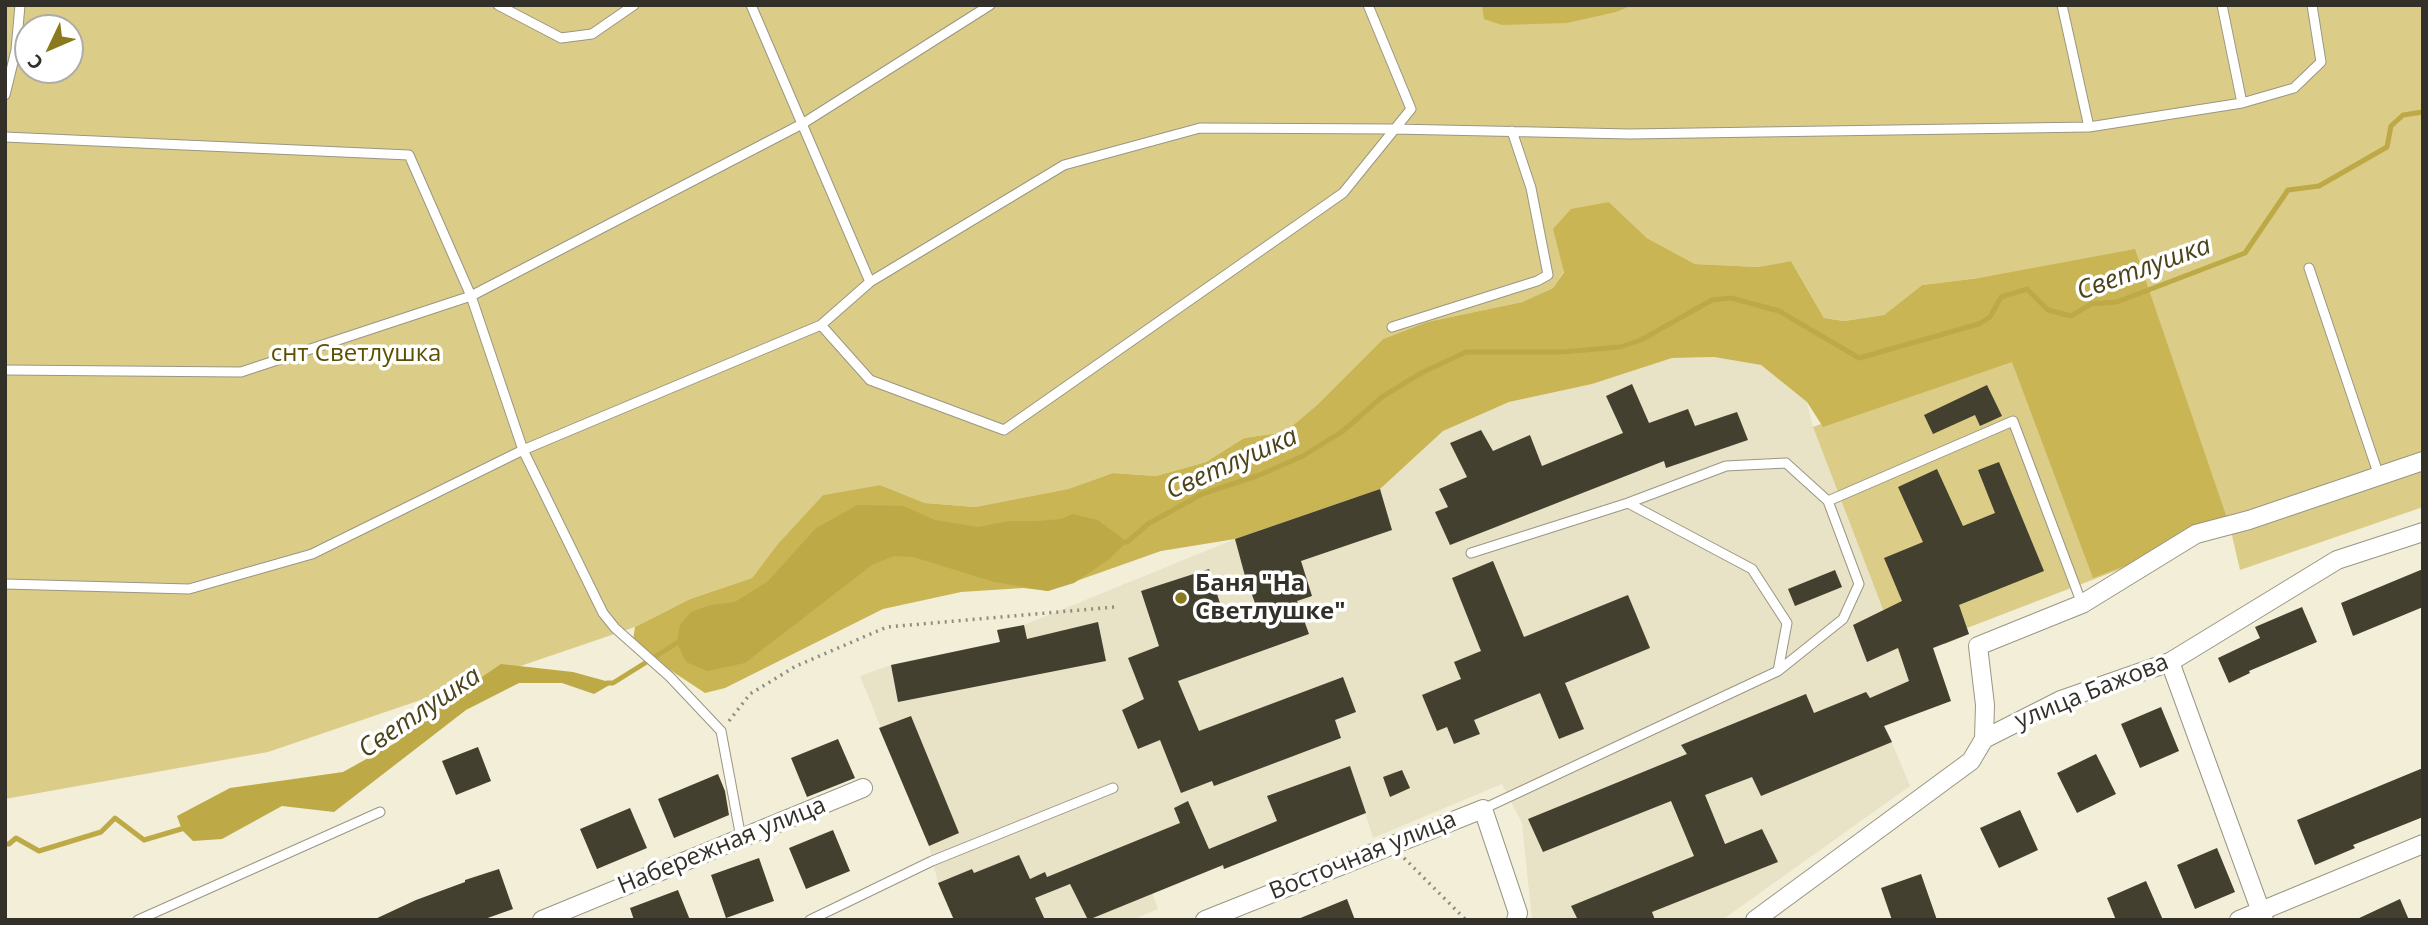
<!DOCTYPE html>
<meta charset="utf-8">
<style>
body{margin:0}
#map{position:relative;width:2428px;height:925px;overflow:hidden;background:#f2eed8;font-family:"Open Sans",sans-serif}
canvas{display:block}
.frame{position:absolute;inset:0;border:7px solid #323028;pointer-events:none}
.north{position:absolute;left:14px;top:14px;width:70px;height:70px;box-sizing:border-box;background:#fff;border:2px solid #adaca9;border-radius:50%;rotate:226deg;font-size:19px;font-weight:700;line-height:28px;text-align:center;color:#323028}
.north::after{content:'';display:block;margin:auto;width:24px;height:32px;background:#8a791d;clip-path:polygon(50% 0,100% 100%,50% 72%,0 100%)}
</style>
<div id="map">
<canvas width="2428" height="925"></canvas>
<div class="frame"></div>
<div class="north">С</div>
</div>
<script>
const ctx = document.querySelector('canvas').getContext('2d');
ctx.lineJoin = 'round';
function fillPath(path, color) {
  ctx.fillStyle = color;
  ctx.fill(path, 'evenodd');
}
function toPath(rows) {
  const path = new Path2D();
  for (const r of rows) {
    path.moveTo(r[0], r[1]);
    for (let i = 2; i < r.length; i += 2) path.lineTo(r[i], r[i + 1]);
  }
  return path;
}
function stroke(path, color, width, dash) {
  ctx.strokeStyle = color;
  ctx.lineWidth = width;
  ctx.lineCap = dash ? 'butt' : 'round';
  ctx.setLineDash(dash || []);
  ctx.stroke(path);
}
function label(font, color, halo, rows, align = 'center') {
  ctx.font = font + ' "Open Sans",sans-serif';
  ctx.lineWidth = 7;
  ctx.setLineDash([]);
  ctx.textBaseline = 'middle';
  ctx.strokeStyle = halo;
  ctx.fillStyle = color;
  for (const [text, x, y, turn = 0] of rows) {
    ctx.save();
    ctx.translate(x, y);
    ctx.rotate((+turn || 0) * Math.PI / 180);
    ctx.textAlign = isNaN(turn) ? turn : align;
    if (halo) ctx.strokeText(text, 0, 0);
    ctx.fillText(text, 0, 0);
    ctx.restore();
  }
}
const built = toPath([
 [1714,357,1761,365,1807,402,1813,427,1883,611,1932,644,1951,701,1885,726,1910,786,1722,920,1532,920,1522,823,1502,784,1373,838,1365,813,1224,869,1218,867,1152,893,1158,909,1132,920,954,920,938,883,929,846,860,676,891,665,999,642,997,630,1024,625,1235,539,1380,489,1443,431,1509,402,1592,384,1672,358]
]);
const green = toPath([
 [5,5,2423,5,2423,507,2240,570,2230,527,1967,628,1969,634,1945,644,1942,640,1901,657,1813,427,2138,306,1978,278,1922,285,1884,315,1844,321,1824,318,1791,261,1758,267,1695,264,1647,238,1609,202,1553,288,1522,302,1427,322,1383,339,1317,405,1285,432,1244,438,1206,462,1156,476,1113,473,1068,489,975,507,925,503,880,485,823,495,779,544,752,578,690,599,635,627,268,752,5,799],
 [28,28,70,28,70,70,28,70]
]);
const forest = toPath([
 [1482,5,1633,5,1616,12,1567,23,1502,25,1484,19],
 [1609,202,1647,238,1695,264,1758,267,1791,261,1824,318,1844,321,1884,315,1922,285,1979,278,2135,249,2230,527,2093,578,2012,362,1823,427,1807,402,1761,365,1714,357,1672,358,1592,384,1509,402,1443,431,1380,489,1235,539,1161,551,1048,591,1023,588,961,592,883,609,725,688,705,693,652,658,633,640,635,627,690,599,752,578,778,544,823,495,880,485,925,503,975,507,1068,489,1113,473,1156,476,1206,462,1244,438,1285,432,1317,405,1383,339,1427,322,1522,302,1553,288,1564,272,1553,229,1571,209]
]);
const water = toPath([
 [858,505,904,506,935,520,978,527,1009,521,1038,521,1061,519,1072,514,1098,520,1127,542,1107,561,1074,583,1048,591,994,582,913,557,894,556,872,565,745,663,707,671,686,662,677,643,680,625,691,612,710,605,735,602,768,581,816,528],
 [501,664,573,672,613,683,594,694,562,683,519,683,466,710,334,812,282,806,222,839,193,841,182,830,177,816,230,788,343,772,397,742,438,707]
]);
const stream = toPath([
 [1120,542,1127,542,1148,524,1202,494,1257,476,1303,456,1343,431,1382,397,1421,373,1466,352,1562,352,1620,347,1641,340,1712,300,1731,298,1779,311,1859,358,1979,324,1990,317,2001,297,2027,289,2048,310,2071,316,2091,304,2117,302,2245,253,2288,190,2319,186,2387,147,2391,126,2403,115,2423,112],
 [607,683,613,683,677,643,683,642],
 [5,844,9,844,16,838,39,851,101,832,115,818,144,840,188,827]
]);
const building = toPath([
 [1632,384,1649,423,1688,409,1695,426,1737,412,1748,440,1666,468,1664,461,1450,545,1435,512,1448,507,1439,489,1467,477,1450,443,1481,430,1493,451,1530,435,1542,466,1623,433,1606,396],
 [1987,385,2002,416,1980,426,1975,415,1933,434,1924,415],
 [1999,462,2044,571,1959,605,1969,634,1933,648,1951,701,1884,726,1892,742,1761,796,1752,777,1705,795,1725,844,1762,829,1778,862,1652,912,1655,920,1578,920,1571,906,1694,856,1671,801,1543,852,1528,819,1687,754,1681,745,1806,694,1814,713,1866,692,1870,698,1909,681,1898,648,1867,662,1853,625,1902,601,1884,558,1923,542,1898,487,1937,469,1963,526,1995,513,1978,470],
 [1380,489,1392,530,1301,561,1312,596,1297,601,1309,634,1178,681,1199,731,1343,677,1356,712,1335,720,1341,738,1214,786,1212,781,1181,793,1160,740,1138,749,1122,710,1144,699,1128,658,1159,646,1141,591,1209,569,1226,622,1258,611,1245,576,1235,539],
 [1493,561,1524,637,1628,595,1650,648,1565,683,1584,729,1559,739,1540,693,1474,720,1480,734,1454,744,1447,727,1437,731,1422,695,1461,679,1454,662,1481,651,1452,578],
 [2423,569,2423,607,2353,636,2341,603],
 [1835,570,1842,587,1795,606,1788,589],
 [2302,607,2317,642,2249,671,2250,673,2229,683,2218,658,2260,638,2255,627],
 [1098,622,1106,661,898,702,891,665,1000,642,997,630,1024,625,1027,639],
 [2161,707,2179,751,2140,768,2121,724],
 [911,716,959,833,929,846,879,728],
 [838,739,855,778,807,797,791,758],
 [478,747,491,781,456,795,442,761],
 [2096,754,2116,794,2077,813,2057,773],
 [1350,766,1366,813,1224,869,1223,865,1088,920,1070,884,1035,898,1045,920,954,920,938,883,972,869,974,873,1019,855,1030,879,1045,872,1047,877,1180,823,1174,808,1188,801,1209,849,1277,821,1267,796],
 [2423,768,2423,817,2353,845,2355,848,2315,865,2297,820],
 [1402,770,1410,788,1390,797,1383,777],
 [718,774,725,791,729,815,674,838,658,799],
 [630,808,647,848,597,869,580,829],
 [2020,810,2038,850,1999,868,1980,828],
 [833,830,850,871,806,889,789,848],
 [2217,848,2235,892,2195,909,2177,865],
 [759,858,774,901,726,918,711,875],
 [499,869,513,909,482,920,373,920,416,900,465,882,465,880],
 [1921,874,1937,920,1892,920,1881,888],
 [2146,881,2163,920,2116,920,2107,898],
 [678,890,690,920,634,920,630,908],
 [1347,899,1355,920,1298,920,1298,919],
 [2400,899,2409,920,2355,920]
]);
const path = toPath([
 [729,721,750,694,796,666,887,627,1115,607],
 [1404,858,1466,920]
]);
const service = toPath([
 [498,5,561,38,592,34,634,5],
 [751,5,870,282],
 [2062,5,2089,127],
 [2222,5,2242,103],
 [5,95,16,50,20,5],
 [5,137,409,155,471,296,523,450,603,613,615,628,670,677,721,731,741,838],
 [2309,268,2379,476],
 [821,325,870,380,1004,430,1343,193,1411,109,1368,5],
 [1392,327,1537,281,1548,275,1531,188,1512,131],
 [5,370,241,372,471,296,802,124,990,5],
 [1828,501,2013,421,2082,604],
 [1628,503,1752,569,1787,623,1778,671],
 [1471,553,1628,503,1726,466,1786,463,1828,501,1859,584,1843,619,1778,671,1483,809],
 [5,584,189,589,312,554,523,450,821,325,870,282,1064,165,1200,128,1394,129,1630,134,2089,127,2242,103,2294,88,2321,62,2312,5],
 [138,920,380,812],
 [810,920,932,861,1113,788]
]);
const minor = toPath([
 [2170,662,2264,920],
 [1984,739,1985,705,1978,646,2082,604,2196,534,2249,520,2423,461],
 [542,920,863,788],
 [1205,920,1483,809,1518,913,1516,920],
 [1755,920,1971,761,1984,739,2061,700,2170,662,2337,560,2423,532],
 [2239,920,2423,844]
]);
const markers = [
 [1181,598,7,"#8a791d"]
];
const parkNames = [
 ["снт Светлушка",356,354]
];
const poiNames = [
 ["Баня \"На",1195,584],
 ["Светлушке\"",1195,612]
];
const streetNames = [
 ["улица Бажова",2092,692,-22],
 ["Набережная улица",722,846,-22],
 ["Восточная улица",1363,856,-22]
];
const waterNames = [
 ["Светлушка",2144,269,-20],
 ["Светлушка",1232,464,-24],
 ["Светлушка",420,713,-34]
];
fillPath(built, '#e8e2c6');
fillPath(green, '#dbcd88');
fillPath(forest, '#c9b554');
fillPath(water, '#bdaa47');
stroke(stream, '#bdaa47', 5);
fillPath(building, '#44402f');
stroke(service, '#9a9683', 11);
stroke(minor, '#9a9683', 20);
stroke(path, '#908d7e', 3.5, [2, 5]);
stroke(service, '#fff', 9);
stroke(minor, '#fff', 18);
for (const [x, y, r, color] of markers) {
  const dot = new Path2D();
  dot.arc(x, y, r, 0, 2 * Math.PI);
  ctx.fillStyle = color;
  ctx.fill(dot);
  stroke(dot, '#fff', 2.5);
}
label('24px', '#5d4f00', '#fff', parkNames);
label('bold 24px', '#323028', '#fff', poiNames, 'left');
label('24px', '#323028', '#fff', streetNames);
label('italic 26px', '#4b4319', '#fff', waterNames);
</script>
